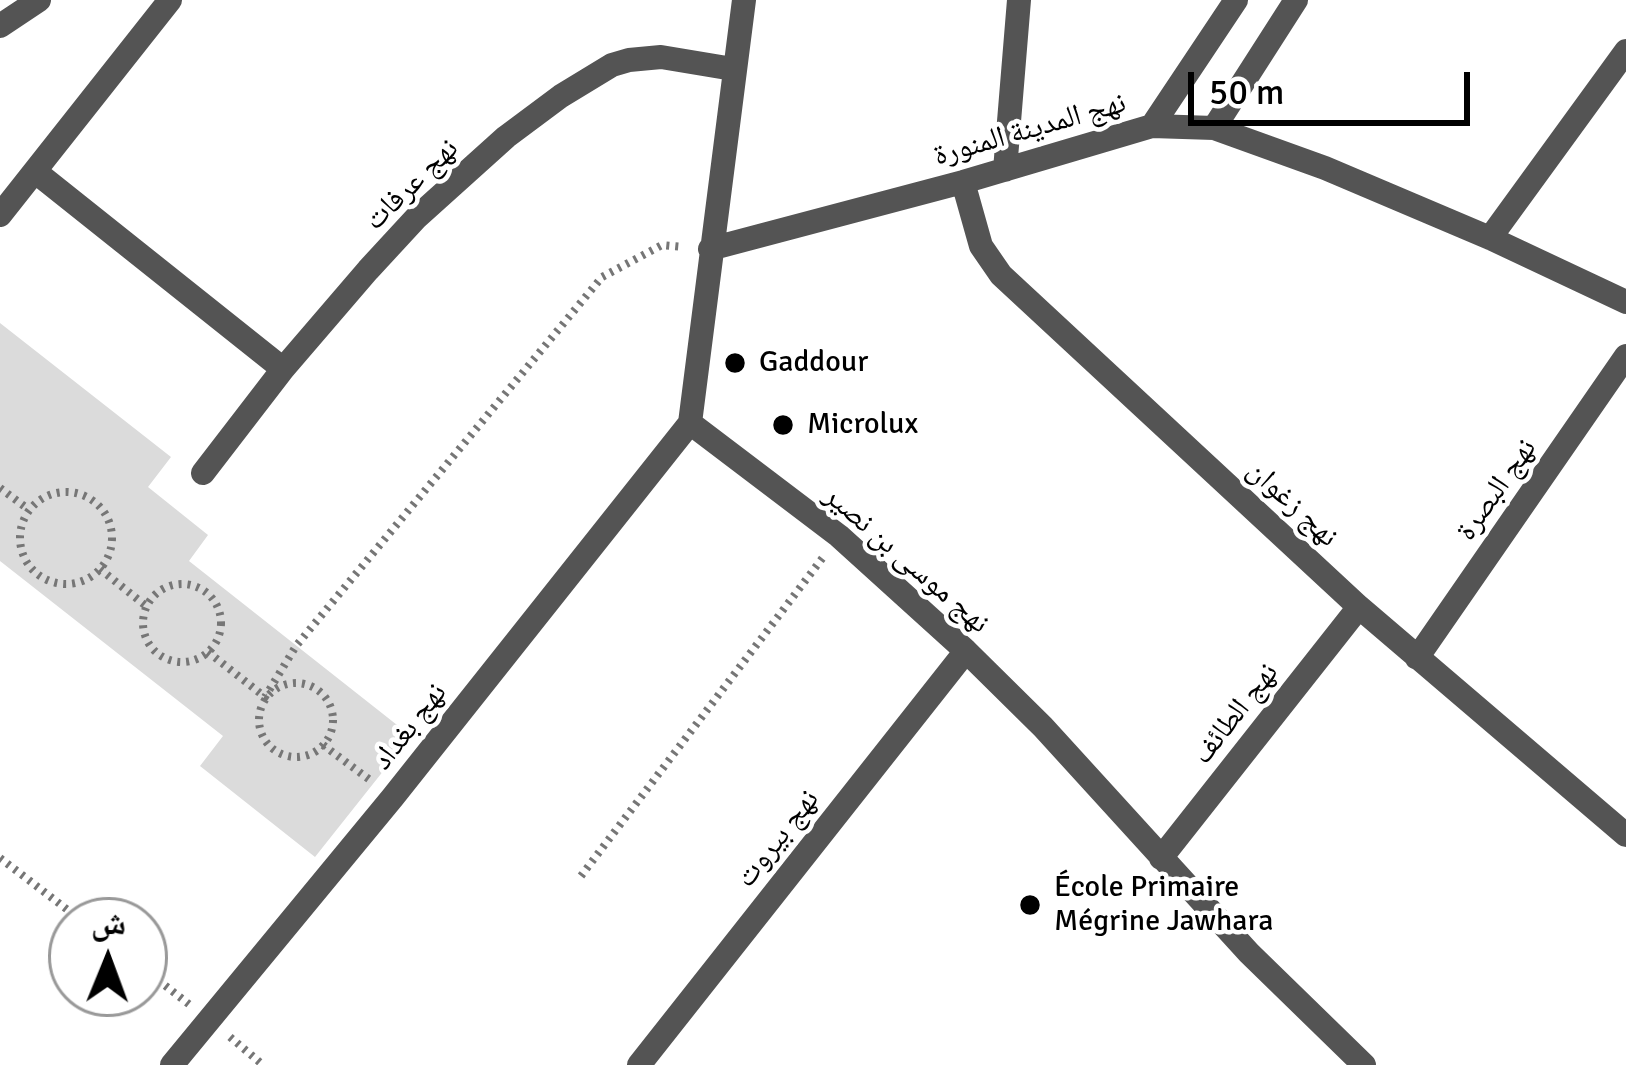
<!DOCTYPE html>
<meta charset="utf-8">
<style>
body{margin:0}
#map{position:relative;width:1626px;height:1065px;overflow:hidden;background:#fff;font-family:Signika,"Noto Naskh Arabic",sans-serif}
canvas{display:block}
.north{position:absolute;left:48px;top:897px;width:120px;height:120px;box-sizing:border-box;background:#fff;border:3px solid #999;border-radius:50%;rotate:1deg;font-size:33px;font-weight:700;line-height:48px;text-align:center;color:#000}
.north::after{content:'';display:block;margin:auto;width:42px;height:54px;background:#000;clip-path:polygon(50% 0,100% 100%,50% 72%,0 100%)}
.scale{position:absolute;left:1188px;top:72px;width:282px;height:54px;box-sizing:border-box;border:6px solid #000;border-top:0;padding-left:15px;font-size:36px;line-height:42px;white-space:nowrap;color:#000;-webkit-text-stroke:9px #fff;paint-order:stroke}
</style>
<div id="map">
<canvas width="1626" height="1065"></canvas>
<div class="north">ش</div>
<div class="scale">50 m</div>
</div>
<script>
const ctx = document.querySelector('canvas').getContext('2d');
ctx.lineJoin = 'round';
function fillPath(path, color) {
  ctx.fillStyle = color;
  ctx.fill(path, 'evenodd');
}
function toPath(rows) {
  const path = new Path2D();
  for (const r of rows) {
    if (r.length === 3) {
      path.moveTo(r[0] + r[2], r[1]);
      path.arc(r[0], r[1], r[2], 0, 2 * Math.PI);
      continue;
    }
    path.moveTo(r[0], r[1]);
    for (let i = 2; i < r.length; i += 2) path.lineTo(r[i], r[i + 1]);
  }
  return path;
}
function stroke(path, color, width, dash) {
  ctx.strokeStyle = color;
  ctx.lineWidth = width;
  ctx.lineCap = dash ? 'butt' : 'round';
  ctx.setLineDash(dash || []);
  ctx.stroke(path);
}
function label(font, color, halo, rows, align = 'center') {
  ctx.font = font + ' Signika,"Noto Naskh Arabic",sans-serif';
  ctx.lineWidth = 9;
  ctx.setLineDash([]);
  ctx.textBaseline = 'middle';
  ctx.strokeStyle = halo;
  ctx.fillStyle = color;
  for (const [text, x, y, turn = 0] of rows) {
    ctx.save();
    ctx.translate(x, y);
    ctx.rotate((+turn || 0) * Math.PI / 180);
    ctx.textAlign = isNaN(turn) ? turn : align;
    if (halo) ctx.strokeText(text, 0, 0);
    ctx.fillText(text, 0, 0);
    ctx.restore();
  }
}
const green = toPath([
 [0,323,171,457,148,487,208,535,189,561,411,736,315,857,200,766,223,736,0,561]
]);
const path = toPath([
 [0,488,28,509],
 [66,538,46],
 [100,569,146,606],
 [182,623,39],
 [208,652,265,697,296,646,602,277,662,245,683,247],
 [296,720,37],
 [323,745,370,780],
 [0,858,82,921],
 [581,876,824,556],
 [144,969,190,1005],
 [230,1037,263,1065]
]);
const street = toPath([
 [744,0,690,423,839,536,966,651,1043,727,1249,953,1364,1065],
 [0,26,39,0],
 [1152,126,1236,0],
 [1214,128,1296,0],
 [1005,170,1019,0],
 [37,173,283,369],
 [963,182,981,246,1001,275,1359,607,1626,835],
 [0,215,170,0],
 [1490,238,1626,51],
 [710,249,963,182,1152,126,1214,128,1325,168,1490,238,1626,302],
 [203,473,283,369,368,270,416,218,506,137,561,96,612,65,629,60,661,57,733,69],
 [1417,658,1626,356],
 [1161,858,1359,607],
 [172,1065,393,797,690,423],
 [639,1065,966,651]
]);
const markers = [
 [735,363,12,"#000"],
 [783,425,12,"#000"],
 [1030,905,12,"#000"]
];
const streetNames = [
 ["نهج المدينة المنورة",1030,130,-16],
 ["نهج عرفات",412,185,-44],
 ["نهج البصرة",1497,490,-55],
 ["نهج زغوان",1292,504,43],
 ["نهج موسى بن نصير",906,560,41],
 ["نهج الطائف",1236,714,-52],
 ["نهج بغداد",410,727,-52],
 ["نهج بيروت",778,839,-52]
];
const poiNames = [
 ["Gaddour",759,363],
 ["Microlux",807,425],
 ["École Primaire",1054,888],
 ["Mégrine Jawhara",1054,922]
];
fillPath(green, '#dbdbdb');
stroke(path, '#767676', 8, [3, 6]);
stroke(street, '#545454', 24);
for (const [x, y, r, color] of markers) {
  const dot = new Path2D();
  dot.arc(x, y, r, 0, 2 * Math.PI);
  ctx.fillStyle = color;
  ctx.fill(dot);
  stroke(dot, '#fff', 4.5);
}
label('30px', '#000', '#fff', streetNames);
label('30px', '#000', '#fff', poiNames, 'left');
</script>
